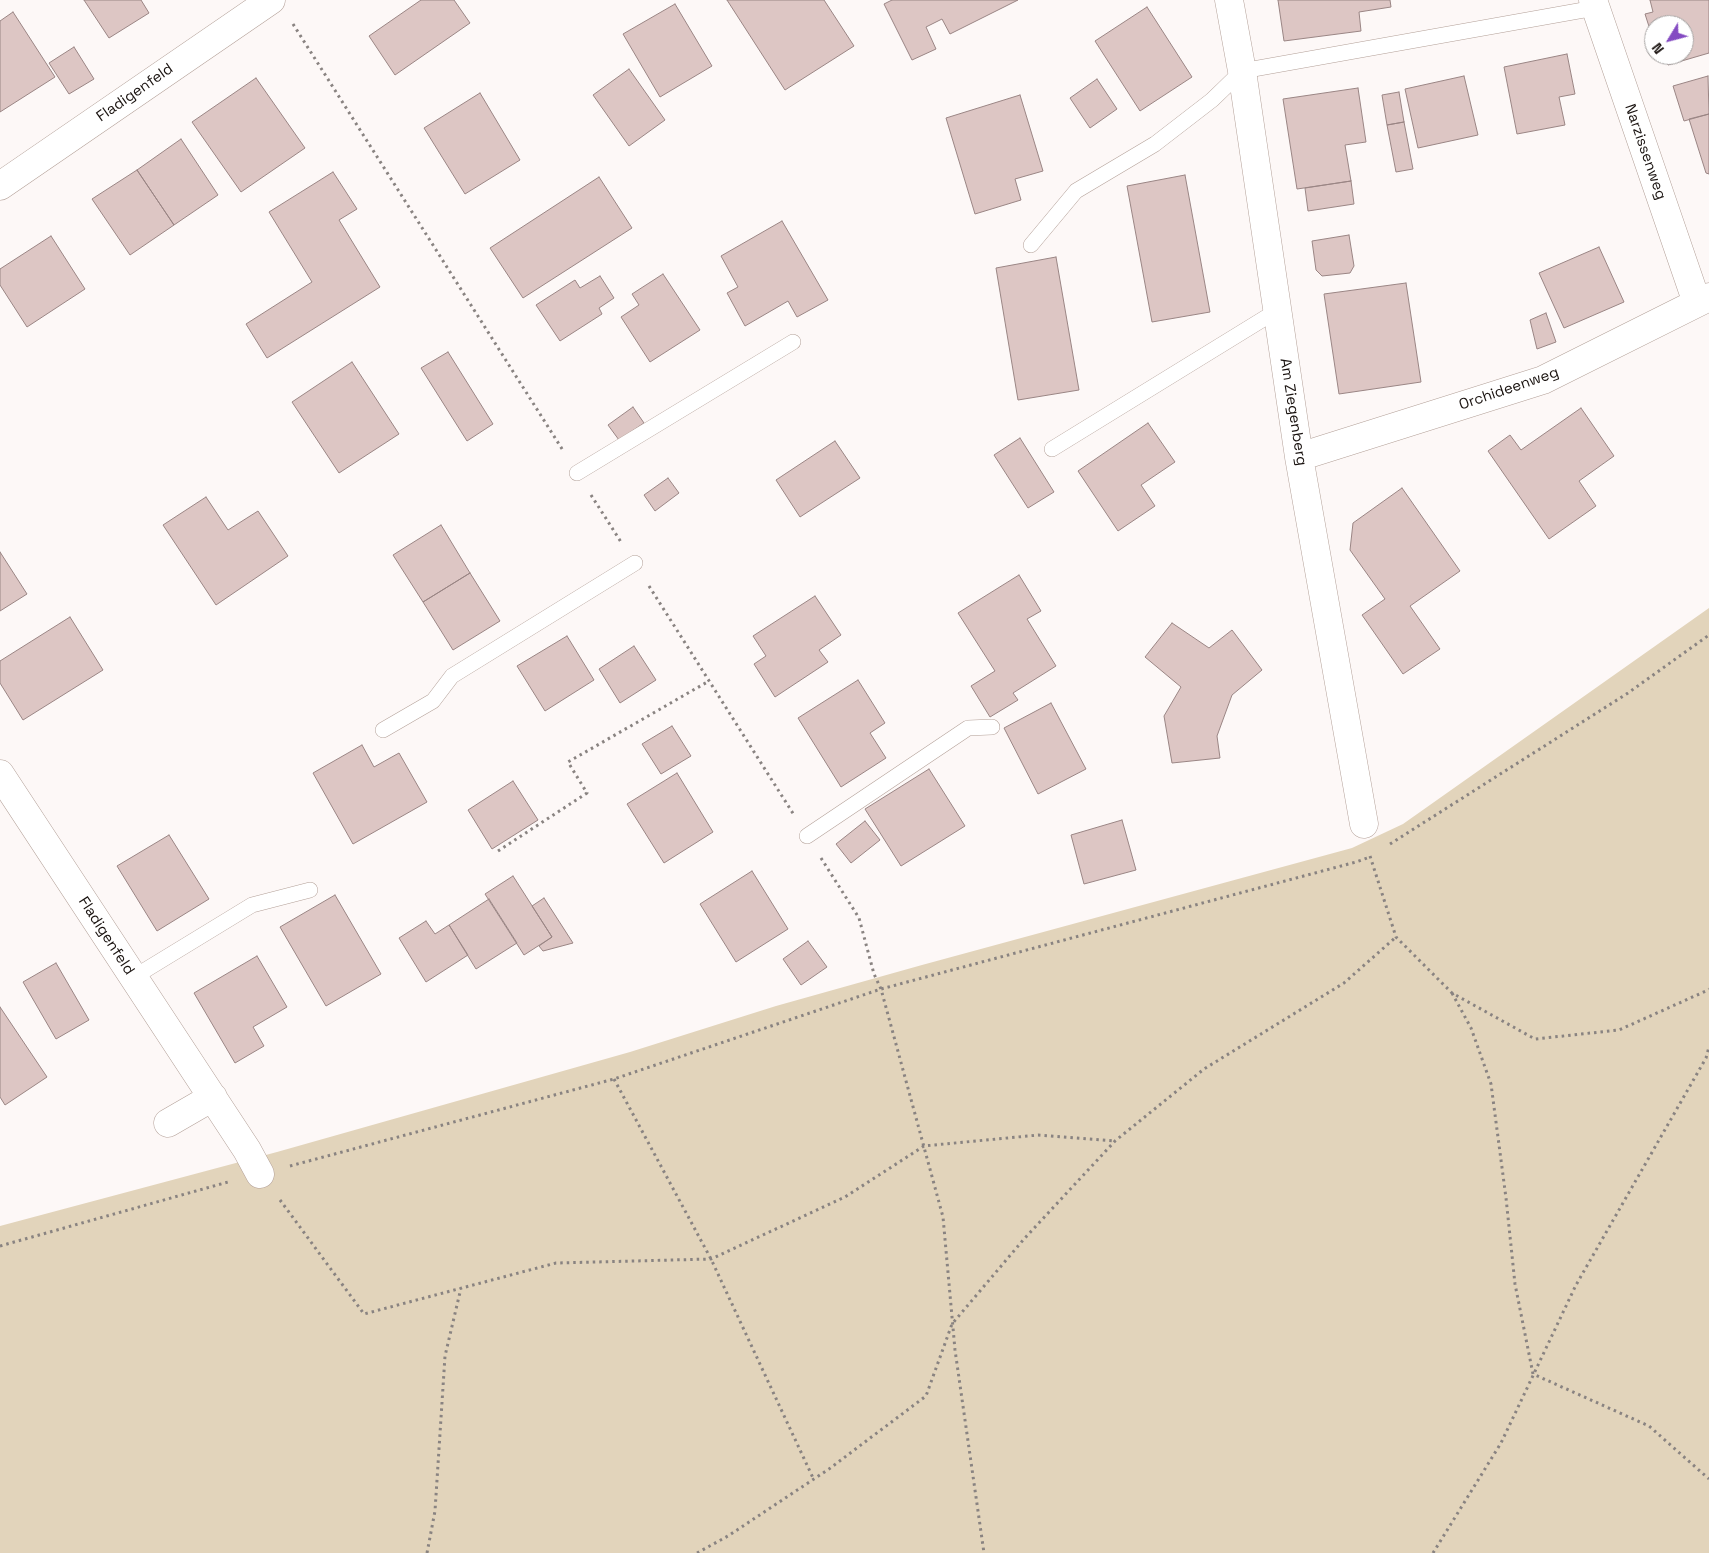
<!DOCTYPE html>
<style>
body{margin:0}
#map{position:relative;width:1709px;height:1553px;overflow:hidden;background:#fdf8f7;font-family:"Space Grotesk",sans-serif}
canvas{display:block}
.north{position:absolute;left:1644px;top:15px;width:50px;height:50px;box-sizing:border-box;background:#fff;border:1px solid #a3a09f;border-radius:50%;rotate:233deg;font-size:14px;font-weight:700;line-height:20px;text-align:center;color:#19120f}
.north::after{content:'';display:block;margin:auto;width:18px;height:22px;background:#844bc2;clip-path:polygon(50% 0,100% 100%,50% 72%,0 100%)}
</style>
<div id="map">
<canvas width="1709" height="1553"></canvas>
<div class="north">N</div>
</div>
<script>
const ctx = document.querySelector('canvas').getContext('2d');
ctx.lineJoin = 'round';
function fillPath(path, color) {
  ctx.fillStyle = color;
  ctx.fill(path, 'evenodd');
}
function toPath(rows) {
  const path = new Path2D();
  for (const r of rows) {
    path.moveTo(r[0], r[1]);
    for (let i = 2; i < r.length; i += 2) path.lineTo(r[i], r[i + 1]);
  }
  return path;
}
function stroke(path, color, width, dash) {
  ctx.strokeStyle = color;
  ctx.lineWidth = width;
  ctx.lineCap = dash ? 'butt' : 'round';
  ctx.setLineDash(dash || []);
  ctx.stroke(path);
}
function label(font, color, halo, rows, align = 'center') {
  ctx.font = font + ' "Space Grotesk",sans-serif';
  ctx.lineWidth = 5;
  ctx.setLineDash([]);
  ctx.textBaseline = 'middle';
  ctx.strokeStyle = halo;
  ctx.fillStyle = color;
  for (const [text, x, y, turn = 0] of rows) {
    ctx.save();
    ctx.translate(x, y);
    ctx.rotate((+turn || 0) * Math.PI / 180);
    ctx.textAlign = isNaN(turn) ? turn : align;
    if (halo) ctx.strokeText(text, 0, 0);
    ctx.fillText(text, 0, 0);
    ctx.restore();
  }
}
const green = toPath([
 [1709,608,1709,1553,0,1553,0,1226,277,1152,630,1052,776,1006,922,965,1352,848,1403,824]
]);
const building = toPath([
 [84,0,141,0,149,13,109,38,84,0],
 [421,0,454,0,470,23,395,75,369,36,421,0],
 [727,0,824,0,854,46,785,90,727,0],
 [892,0,1018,0,950,34,942,19,926,27,936,49,912,60,884,4,892,0],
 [1278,0,1390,0,1391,7,1359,12,1361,31,1284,41,1278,0],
 [1650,0,1709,0,1709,53,1668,65,1665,55,1684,55,1684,25,1654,25,1653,39,1645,14,1653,12,1650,0],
 [675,4,712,66,660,97,623,34,675,4],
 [1147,7,1192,77,1140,111,1095,41,1147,7],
 [13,12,55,77,0,112,0,21,13,12],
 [74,47,94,79,69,94,49,63,74,47],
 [1567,54,1575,94,1559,97,1565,125,1517,134,1504,67,1567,54],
 [629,69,665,120,629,146,593,95,629,69],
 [1464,76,1478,135,1418,148,1405,89,1464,76],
 [1708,76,1709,114,1684,121,1673,86,1708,76],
 [256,78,305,148,241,192,192,122,256,78],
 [1097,79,1117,109,1090,128,1070,98,1097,79],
 [1358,88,1366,142,1345,145,1351,181,1297,189,1283,99,1358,88],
 [1399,92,1404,122,1387,125,1382,95,1399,92],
 [480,93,520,160,465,194,424,128,480,93],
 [1020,95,1043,171,1015,179,1021,200,975,214,946,118,1020,95],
 [1709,114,1709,174,1706,173,1689,119,1709,114],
 [1404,122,1413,169,1396,172,1387,125,1404,122],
 [181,139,218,195,174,225,137,170,181,139],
 [137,170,174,225,130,255,92,199,137,170],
 [333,172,357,209,339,220,380,287,267,358,246,324,312,282,269,212,333,172],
 [1185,175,1210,312,1152,322,1127,186,1185,175],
 [599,177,632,228,523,298,490,248,599,177],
 [1351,181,1354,204,1308,211,1305,188,1351,181],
 [782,221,828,300,797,317,788,301,745,326,727,293,738,287,721,256,782,221],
 [1349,235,1354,266,1350,273,1322,276,1316,270,1312,241,1349,235],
 [51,236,85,289,27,327,0,285,0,269,51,236],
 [1599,247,1624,302,1564,328,1539,273,1599,247],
 [1056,257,1079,390,1018,400,996,268,1056,257],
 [663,274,700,330,650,362,621,317,639,305,632,294,663,274],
 [600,276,614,298,599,308,602,314,560,341,536,305,575,280,580,288,600,276],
 [1406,283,1421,382,1339,394,1324,294,1406,283],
 [1546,313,1556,342,1537,349,1530,320,1546,313],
 [448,352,493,424,467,441,421,368,448,352],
 [352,362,399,434,339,473,292,402,352,362],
 [633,407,644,423,619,440,608,425,633,407],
 [1581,408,1614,456,1579,481,1596,506,1549,539,1488,451,1510,435,1521,450,1581,408],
 [1148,423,1175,462,1141,485,1155,506,1118,531,1078,471,1148,423],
 [1020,438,1054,492,1028,508,994,455,1020,438],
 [835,441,860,478,800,517,776,480,835,441],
 [668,478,679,493,655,511,644,495,668,478],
 [1402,488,1460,571,1410,606,1440,649,1403,674,1362,615,1385,599,1350,550,1353,523,1402,488],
 [206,497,228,530,258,511,288,556,216,605,163,525,206,497],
 [441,525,470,573,423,602,393,555,441,525],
 [0,552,27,594,0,611,0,552],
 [470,573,500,621,453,650,423,602,470,573],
 [1019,575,1041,611,1027,619,1056,666,1013,693,1018,700,990,717,971,686,995,671,958,613,1019,575],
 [815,596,841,635,819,650,828,662,775,697,754,664,766,656,753,636,815,596],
 [70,617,103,670,23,720,0,683,0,661,70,617],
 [1172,623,1209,648,1232,630,1262,670,1232,695,1217,736,1220,758,1172,763,1164,716,1181,687,1145,657,1172,623],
 [567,636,594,680,545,711,517,666,567,636],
 [634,646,656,680,620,703,599,669,634,646],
 [858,680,885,723,870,733,886,758,841,787,798,718,858,680],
 [1051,703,1086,769,1038,794,1004,728,1051,703],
 [672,726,691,756,661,774,642,744,672,726],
 [362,745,374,767,399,753,427,802,353,844,313,773,362,745],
 [929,769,965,826,901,866,865,809,929,769],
 [677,773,713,832,664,863,627,804,677,773],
 [513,781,538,820,492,849,468,810,513,781],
 [1122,820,1136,870,1084,884,1071,835,1122,820],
 [865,821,880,840,851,863,836,844,865,821],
 [169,835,209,899,157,931,117,866,169,835],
 [752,871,788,929,736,962,700,904,752,871],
 [513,876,552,937,524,955,485,894,513,876],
 [335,895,381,974,326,1006,280,927,335,895],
 [544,898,573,943,543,951,539,946,552,937,532,906,544,898],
 [489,899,517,943,476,969,449,925,489,899],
 [426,921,435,934,449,925,468,955,426,982,399,938,426,921],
 [808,941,827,967,801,985,783,959,808,941],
 [257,956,287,1007,253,1027,264,1046,235,1063,194,993,257,956],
 [56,963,89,1020,56,1039,23,982,56,963],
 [0,1007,47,1077,5,1105,0,1097,0,1007]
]);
const path = toPath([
 [293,24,564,452],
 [591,495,621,542],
 [649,586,794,815],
 [1390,844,1628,693,1709,635],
 [498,851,587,793,568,762,709,681],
 [1370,856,1396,937,1452,993,1535,1039,1619,1030,1706,991,1709,989],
 [821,858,859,918,874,974,881,989,943,1217,955,1350,984,1553],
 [1452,993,1471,1028,1491,1084,1506,1198,1515,1284,1533,1374,1649,1426,1709,1479],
 [614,1079,711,1259,814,1480],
 [290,1166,614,1079,881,989,1356,862,1370,857],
 [280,1200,364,1314,556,1263,711,1259,845,1197,924,1146,1038,1135,1115,1141],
 [0,1246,228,1182],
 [427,1553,435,1511,445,1356,461,1288],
 [697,1553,728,1536,829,1469,926,1396,952,1324,1024,1239,1115,1141,1204,1069,1344,983,1396,937],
 [1433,1553,1501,1443,1576,1285,1706,1058,1709,1047]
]);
const lane = toPath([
 [1031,245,1076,191,1155,144,1212,100,1242,71,1595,8],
 [1052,449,1278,310],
 [577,473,793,342],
 [383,730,433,701,452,676,635,563],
 [807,836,968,728,992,727],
 [134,977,252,905,310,890]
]);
const street = toPath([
 [1229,0,1242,71,1299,457,1364,824],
 [1593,0,1697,303],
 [0,186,271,0],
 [1299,457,1543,380,1709,297],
 [0,774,247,1150,260,1174],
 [168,1123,213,1097]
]);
const streetNames = [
 ["Fladigenfeld",135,93,-35],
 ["Narzissenweg",1645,152,71],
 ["Orchideenweg",1509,389,-19],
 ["Am Ziegenberg",1293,412,81],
 ["Fladigenfeld",106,936,57]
];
fillPath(green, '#e2d4bb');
fillPath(building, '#ddc6c4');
stroke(building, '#9a8584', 1);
stroke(lane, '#b3a098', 16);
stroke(street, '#b3a098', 29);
stroke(path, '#898381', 3, [2.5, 4]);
stroke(lane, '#fff', 15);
stroke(street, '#fff', 28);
label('15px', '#19120f', '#fff', streetNames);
</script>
